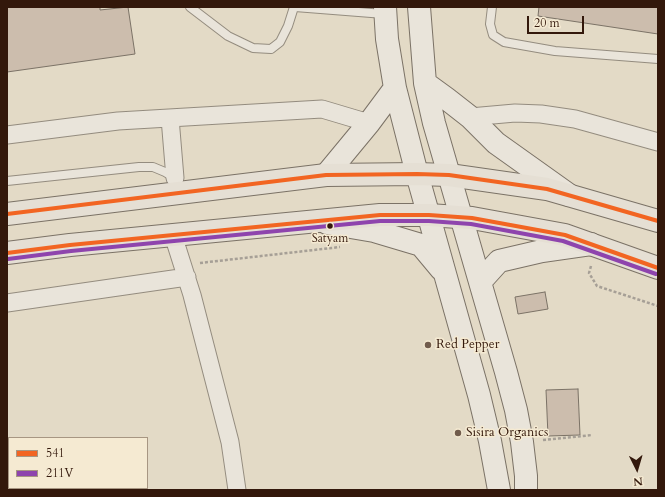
<!DOCTYPE html>
<style>
body{margin:0}
#map{position:relative;width:665px;height:497px;overflow:hidden;background:#e3dac6;font-family:Cardo,serif}
canvas{display:block}
.frame{position:absolute;inset:0;border:8px solid #33180b;pointer-events:none}
.legend{position:absolute;left:8px;top:437px;width:140px;height:52px;box-sizing:border-box;background:#f5ead2;border:1px solid #a79682;margin:0;padding:5px 7px;list-style:none;font-size:12px;color:#33180b}
.legend li{display:flex;align-items:center;gap:8px;height:20px}
.legend b{width:20px;border:1px solid #a79682}
.north{position:absolute;left:617px;top:449px;width:40px;height:40px;-webkit-text-stroke:3px #f5ead2;paint-order:stroke;rotate:175deg;font-size:11px;font-weight:700;line-height:16px;text-align:center;color:#33180b}
.north::after{content:'';display:block;margin:auto;width:14px;height:18px;background:#33180b;clip-path:polygon(50% 0,100% 100%,50% 72%,0 100%)}
.scale{position:absolute;left:527px;top:16px;width:57px;height:18px;box-sizing:border-box;border:2px solid #33180b;border-top:0;padding-left:5px;font-size:12px;line-height:14px;white-space:nowrap;color:#33180b;-webkit-text-stroke:3px #f5ead2;paint-order:stroke}
</style>
<div id="map">
<canvas width="665" height="497"></canvas>
<div class="frame"></div>
<ul class="legend">
<li><b style="height:5px;background:#f26522"></b>541</li>
<li><b style="height:5px;background:#8e44ad"></b>211V</li>
</ul>
<div class="north">N</div>
<div class="scale">20 m</div>
</div>
<script>
const ctx = document.querySelector('canvas').getContext('2d');
ctx.lineJoin = 'round';
function fillPath(path, color) {
  ctx.fillStyle = color;
  ctx.fill(path, 'evenodd');
}
function toPath(rows) {
  const path = new Path2D();
  for (const r of rows) {
    path.moveTo(r[0], r[1]);
    for (let i = 2; i < r.length; i += 2) path.lineTo(r[i], r[i + 1]);
  }
  return path;
}
function stroke(path, color, width, dash) {
  ctx.strokeStyle = color;
  ctx.lineWidth = width;
  ctx.lineCap = dash ? 'butt' : 'round';
  ctx.setLineDash(dash || []);
  ctx.stroke(path);
}
function label(font, color, halo, rows, align = 'center') {
  ctx.font = font + ' Cardo,serif';
  ctx.lineWidth = 3;
  ctx.setLineDash([]);
  ctx.textBaseline = 'middle';
  ctx.strokeStyle = halo;
  ctx.fillStyle = color;
  for (const [text, x, y, turn = 0] of rows) {
    ctx.save();
    ctx.translate(x, y);
    ctx.rotate((+turn || 0) * Math.PI / 180);
    ctx.textAlign = isNaN(turn) ? turn : align;
    if (halo) ctx.strokeText(text, 0, 0);
    ctx.fillText(text, 0, 0);
    ctx.restore();
  }
}
const building = toPath([
 [7,7,100,7,100,10,128,7,135,54,7,72,7,7],
 [539,7,658,7,658,34,538,16,539,7],
 [545,292,548,309,518,314,515,297,545,292],
 [578,389,580,435,548,436,546,390,578,389]
]);
const path = toPath([
 [200,263,340,247],
 [591,266,589,273,597,286,658,306],
 [543,440,592,435]
]);
const service = toPath([
 [190,7,228,36,253,48,271,49,280,42,288,26,294,7],
 [295,7,384,14],
 [492,7,490,24,493,35,504,42,555,51,658,59],
 [7,181,139,167,153,167,165,172,175,178]
]);
const minor = toPath([
 [470,117,515,113,541,114,575,119,658,142],
 [170,118,175,178],
 [7,135,118,121,322,109,369,123],
 [173,235,192,295,230,442,237,490],
 [7,303,187,277]
]);
const secondary = toPath([
 [385,7,387,39,395,88,417,174,479,395,490,441,499,490],
 [419,7,425,83,434,123,506,372,516,410,522,442,526,476,526,490],
 [425,83,447,99,470,117,496,143,569,195],
 [326,175,369,123,395,88],
 [327,223,374,231,421,245,441,269],
 [480,282,499,261,542,251,591,244]
]);
const primary = toPath([
 [7,214,326,175,417,174,449,175,547,189,658,221],
 [7,253,70,245,380,215,429,215,472,218,565,235,658,268]
]);
const bus1 = toPath([
 [7,214,326,175,417,174,449,175,547,189,658,221],
 [7,253,70,245,380,215,429,215,472,218,565,235,658,268]
]);
const bus2 = toPath([
 [8,259,71,251,380,221,429,221,471,224,563,241,656,274]
]);
const markers = [
 [330,226,3.5,"#33180b"],
 [428,345,4,"#715c4c"],
 [458,433,4,"#715c4c"]
];
const busNames = [
 ["Satyam",330,239]
];
const poiNames = [
 ["Red Pepper",436,345],
 ["Sisira Organics",466,433]
];
fillPath(building, '#ccbdad');
stroke(building, '#7b7266', 1);
stroke(service, '#948c7f', 10);
stroke(minor, '#948c7f', 19);
stroke(secondary, '#7b7266', 24);
stroke(primary, '#7b7266', 24);
stroke(path, '#a69f96', 2.5, [3, 2]);
stroke(service, '#e9e4da', 8);
stroke(minor, '#e9e4da', 17);
stroke(secondary, '#e9e4da', 22);
stroke(primary, '#e5dfd4', 22);
stroke(bus1, '#f26522', 4);
stroke(bus2, '#8e44ad', 4);
for (const [x, y, r, color] of markers) {
  const dot = new Path2D();
  dot.arc(x, y, r, 0, 2 * Math.PI);
  ctx.fillStyle = color;
  ctx.fill(dot);
  stroke(dot, '#f5ead2', 1.5);
}
label('12px', '#33180b', '#f5ead2', busNames);
label('13px', '#33180b', '#f5ead2', poiNames, 'left');
</script>
